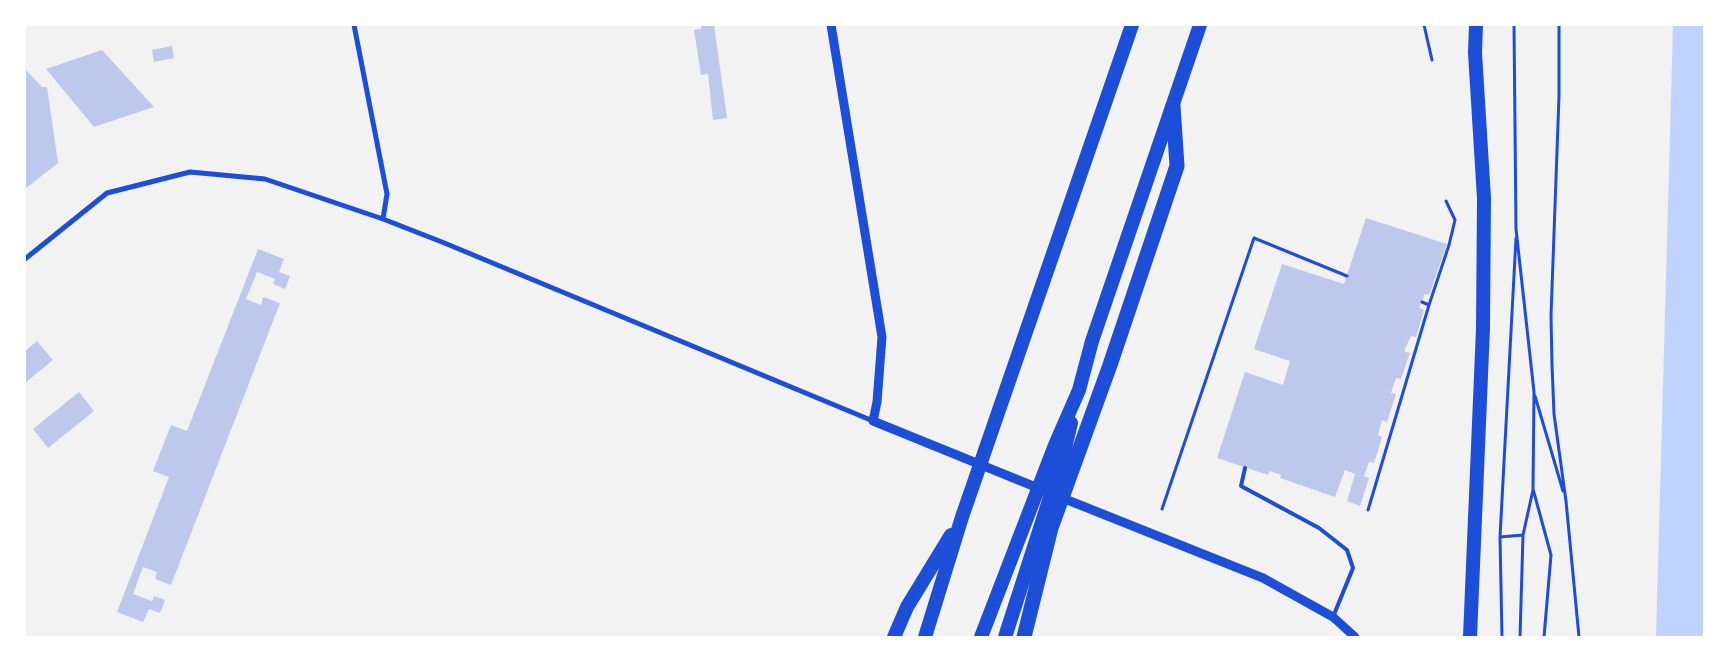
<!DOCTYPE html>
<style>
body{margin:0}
#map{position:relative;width:1729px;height:662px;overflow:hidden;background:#f2f2f2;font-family:"Playfair Display",serif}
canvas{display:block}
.frame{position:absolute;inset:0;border:26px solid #fff;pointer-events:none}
</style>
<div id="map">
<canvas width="1729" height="662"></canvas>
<div class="frame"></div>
</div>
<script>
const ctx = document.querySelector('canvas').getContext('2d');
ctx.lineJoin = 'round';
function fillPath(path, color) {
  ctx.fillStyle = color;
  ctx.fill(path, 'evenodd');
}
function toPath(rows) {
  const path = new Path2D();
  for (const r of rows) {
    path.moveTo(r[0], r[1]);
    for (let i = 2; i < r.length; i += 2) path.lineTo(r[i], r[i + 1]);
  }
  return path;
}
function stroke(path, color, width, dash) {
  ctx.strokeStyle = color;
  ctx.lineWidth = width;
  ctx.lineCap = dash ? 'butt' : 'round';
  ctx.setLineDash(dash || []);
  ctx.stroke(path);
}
const water = toPath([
 [1673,25,1704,25,1704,637,1656,637]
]);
const building = toPath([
 [701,25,714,25,727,118,713,120,708,74,701,75,694,30,701,29],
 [172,46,174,58,154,62,152,50],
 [102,50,154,107,94,127,46,69],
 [25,69,42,87,47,87,58,163,25,189],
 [1366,218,1447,244,1429,295,1425,294,1419,308,1424,310,1416,337,1411,336,1404,351,1410,353,1401,379,1396,378,1391,393,1396,394,1387,422,1382,420,1378,435,1382,437,1374,463,1369,462,1364,476,1369,478,1360,506,1347,501,1355,474,1345,470,1335,497,1280,478,1281,475,1270,471,1268,475,1217,458,1245,372,1283,385,1290,361,1254,349,1282,264,1344,284],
 [258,249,284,259,279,272,290,276,285,289,273,284,275,279,257,272,246,299,261,305,263,297,280,303,171,585,155,579,157,572,143,567,133,594,152,601,154,596,165,600,160,613,149,609,143,622,117,612,169,477,153,471,171,425,187,431],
 [37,341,53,360,25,383,25,351],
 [79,392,94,411,48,448,33,429]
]);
const path = toPath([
 [1424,25,1432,60],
 [1514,25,1516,229,1534,392,1533,489,1551,555,1544,637],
 [1559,25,1559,96,1551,316,1552,365,1554,414,1566,501,1579,637],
 [1516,238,1500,537,1523,535],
 [1422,302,1429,305,1449,245,1455,220,1446,201],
 [1535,396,1563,491],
 [1162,509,1254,238,1347,276],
 [1368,510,1429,305],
 [1500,537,1502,637],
 [1520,637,1523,535,1533,490]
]);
const service = toPath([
 [1245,468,1241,486,1319,528,1347,550,1353,568,1333,617]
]);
const minor = toPath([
 [354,25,387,194,383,219],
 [25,259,107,193,190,172,265,179,383,219,442,242,873,421]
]);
const tertiary = toPath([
 [831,25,882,337,877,402,873,421,1043,490],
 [1060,497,1263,578,1333,617,1355,637]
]);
const trunk = toPath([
 [894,637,907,607,951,535],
 [925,637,962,517,1132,25],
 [981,637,1055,445,1079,390,1092,341,1200,25],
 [1005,637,1063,457,1071,423],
 [1470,637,1483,328,1484,198,1475,53,1476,25]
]);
const motorway = toPath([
 [1024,637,1051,528,1110,365,1177,166,1173,106]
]);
fillPath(water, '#bfd3fe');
fillPath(building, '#bdc9ec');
stroke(path, '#1d4ed8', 3);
stroke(service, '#1d4ed8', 4);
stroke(minor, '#1d4ed8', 5);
stroke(tertiary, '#1d4ed8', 9);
stroke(trunk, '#1d4ed8', 14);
stroke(motorway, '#1d4ed8', 15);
</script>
